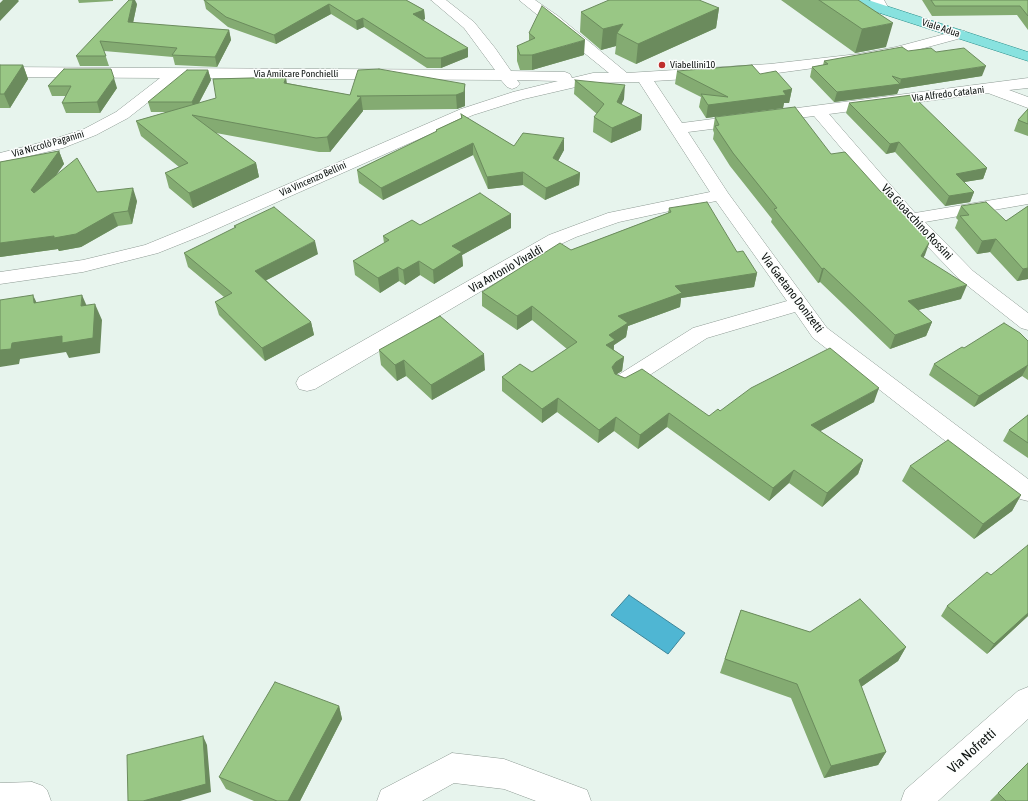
<!DOCTYPE html>
<meta charset="utf-8">
<style>
body{margin:0}
canvas{display:block;background:#e7f4ed}
</style>
<canvas width="1028" height="801"></canvas>
<script>
const ctx = document.querySelector('canvas').getContext('2d');
ctx.lineJoin = 'round';
function fillPath(path, color) {
  ctx.fillStyle = color;
  ctx.fill(path, 'evenodd');
}
function toPath(rows) {
  const path = new Path2D();
  for (const r of rows) {
    path.moveTo(r[0], r[1]);
    for (let i = 2; i < r.length; i += 2) path.lineTo(r[i], r[i + 1]);
  }
  return path;
}
function stroke(path, color, width, dash) {
  ctx.strokeStyle = color;
  ctx.lineWidth = width;
  ctx.lineCap = dash ? 'butt' : 'round';
  ctx.setLineDash(dash || []);
  ctx.stroke(path);
}
function label(font, color, halo, rows, align = 'center') {
  ctx.font = font + ' "Asap Condensed",sans-serif';
  ctx.lineWidth = 3;
  ctx.setLineDash([]);
  ctx.textBaseline = 'middle';
  ctx.strokeStyle = halo;
  ctx.fillStyle = color;
  for (const [text, x, y, turn = 0] of rows) {
    ctx.save();
    ctx.translate(x, y);
    ctx.rotate((+turn || 0) * Math.PI / 180);
    ctx.textAlign = isNaN(turn) ? turn : align;
    if (halo) ctx.strokeText(text, 0, 0);
    ctx.fillText(text, 0, 0);
    ctx.restore();
  }
}
const water = toPath([
 [629,595,685,633,668,654,611,615,629,595]
]);
const minor = toPath([
 [431,0,446,0,474,22,495,48,511,71,565,72,570,74,572,78,593,73,609,73,519,0,535,0,558,16,627,73,770,64,858,54,896,47,960,30,965,31,967,34,965,37,902,54,858,62,770,74,654,81,682,123,1028,78,1028,88,1009,90,1028,97,1028,108,988,93,829,114,915,213,1028,194,1028,204,925,222,973,271,1028,313,1028,330,1021,328,959,279,905,223,814,116,688,132,728,193,827,328,1028,479,1028,501,1020,499,813,338,795,312,707,338,631,387,623,390,615,387,612,382,615,377,693,328,787,301,716,201,619,222,576,237,563,243,315,389,307,391,299,389,296,383,299,377,549,235,608,213,710,192,639,82,593,83,524,99,473,115,203,235,158,253,83,272,0,284,0,272,83,260,145,245,189,227,461,109,513,92,558,81,517,80,520,84,517,87,512,89,507,87,501,80,179,78,128,118,96,135,63,148,0,163,0,153,51,140,84,129,116,112,160,78,0,77,0,67,495,70,464,28,431,0],
 [870,0,884,0,889,9,887,12,882,13,877,12,870,0],
 [1028,687,1028,719,938,801,901,801,905,790,1018,691,1028,687],
 [452,753,504,759,587,790,591,801,536,801,504,789,454,783,422,801,377,801,381,790,452,753],
 [32,782,43,786,47,790,51,801,0,801,0,783,32,782]
]);
const major = toPath([
 [847,0,868,0,1028,52,1028,61,849,3,847,0]
]);
const wall = toPath([
 [78,0,113,0,113,1,79,3],
 [204,0,406,0,424,10,425,19,423,20,468,57,441,68,427,68,364,27,357,30,331,14,276,44,228,27,206,9],
 [781,0,858,0,886,47,855,53],
 [922,0,1028,0,1028,30,1017,15,932,16],
 [137,4,133,23,229,30,231,40,217,67,175,65,173,57,104,51,109,66,80,66,76,56],
 [719,8,716,28,636,64,615,54,616,46,601,50,580,32,581,12],
 [529,33,584,55,532,70,520,70,517,61,517,46,529,41],
 [908,51,936,52,982,76,899,89,897,94,834,102,810,77,812,67,823,65,824,61],
 [0,65,23,65,28,79,10,108,0,108],
 [64,69,117,88,100,113,66,113,62,103,66,96,52,96,48,86],
 [208,70,211,80,199,103,287,83,350,95,465,84,465,106,457,109,363,110,363,111,330,152,319,152,216,133,256,163,259,177,193,208,169,188,165,173,179,167,141,136,136,121,167,112,151,112,148,102],
 [677,71,760,74,792,89,789,103,784,103,783,108,706,118,699,107,701,97,675,84],
 [575,80,624,99,621,105,642,115,641,130,611,143,593,132,594,117,597,114,574,94],
 [849,103,987,168,983,179,964,182,974,192,970,202,945,206,895,152,886,154,846,113],
 [1028,109,1028,136,1014,131,1018,120],
 [461,114,514,146,564,150,558,161,580,173,579,185,545,200,523,185,488,189,473,155,383,200,359,183,357,170,436,132,436,130,461,118],
 [715,117,831,154,925,255,923,257,961,299,918,310,932,322,926,336,890,349,820,282,818,283,771,222,772,219,730,166,713,139,714,133,713,130],
 [59,151,64,164,56,175,97,192,137,201,132,224,118,226,81,247,59,251,58,249,0,257,0,162],
 [961,206,1006,221,1028,206,1028,279,1017,281,990,252,977,254,955,228,958,220,956,218],
 [669,208,737,252,757,273,754,287,681,298,680,307,628,326,626,337,614,345,614,350,624,357,622,371,616,374,709,416,720,411,874,402,820,431,863,460,858,474,822,507,789,483,769,501,667,427,638,449,614,431,598,443,557,412,542,423,502,391,502,377,532,372,567,349,532,320,517,330,482,306,482,292,571,250,668,213],
 [511,214,511,228,462,255,463,266,434,284,420,275,405,285,399,281,380,293,355,275,353,261,384,243,383,236,420,225],
 [234,226,318,254,266,280,311,322,314,335,265,361,219,315,215,302,224,297,188,267,184,253,235,228],
 [1028,341,1028,380,1022,376,974,407,929,375,934,364,964,348],
 [379,350,485,370,432,400,406,376,397,381,381,365],
 [1028,415,1028,458,1003,441,1009,430],
 [910,466,1021,495,1012,511,974,539,902,481],
 [991,575,1028,616,987,654,941,616,947,606],
 [741,610,810,632,906,647,898,661,861,687,886,752,878,765,824,778,791,698,720,673],
 [339,706,342,719,300,801,254,801,226,789,219,777],
 [998,793,1028,801,990,801]
]);
const shadedWall = toPath([
 [3,0,18,0,19,1,0,21,0,3],
 [133,0,135,0,137,4,131,32,128,22],
 [329,4,331,14,276,44,274,35],
 [719,8,716,28,636,64,638,44],
 [424,10,425,19,414,24,413,14],
 [363,18,364,27,357,30,356,21],
 [893,23,886,47,855,53,862,29],
 [623,24,617,33,616,46,601,50,603,29],
 [229,30,231,40,217,67,215,57],
 [585,40,584,55,532,70,532,55],
 [468,48,468,57,441,68,441,58],
 [23,65,28,79,10,108,4,94],
 [986,66,982,76,899,89,897,94,834,102,837,92,900,84,901,79],
 [208,70,211,80,194,112,192,102],
 [286,77,288,91,284,83],
 [114,78,117,88,100,113,97,102],
 [465,84,465,106,457,109,456,95],
 [625,85,624,99,615,117,617,102],
 [792,89,789,103,784,103,783,108,706,118,708,105],
 [361,97,363,111,330,152,327,137],
 [642,115,641,130,611,143,612,128],
 [564,138,564,150,553,170,553,158],
 [899,142,895,152,886,154,890,144],
 [473,143,473,155,383,200,381,188],
 [59,151,64,164,36,203,31,190],
 [256,163,259,177,193,208,189,193],
 [987,168,983,179,952,184,956,174],
 [523,172,523,185,488,189,487,177],
 [580,173,579,185,545,200,546,188],
 [133,188,137,201,132,224,128,211],
 [974,192,970,202,945,206,949,196],
 [113,213,118,226,81,247,59,251,58,249,0,257,0,243,54,236],
 [511,214,511,228,462,255,463,266,434,284,433,270,452,246],
 [996,239,990,252,977,254,982,241],
 [315,241,318,254,259,284,255,271],
 [930,241,925,255,916,269,921,256],
 [419,261,420,275,405,285,403,270],
 [398,267,399,281,380,293,378,278],
 [824,268,820,282,818,283,822,269],
 [1028,268,1028,279,1017,281,1023,269],
 [757,273,754,287,681,298,680,307,628,326,626,337,614,345,613,354,606,345,609,335,618,316,675,286],
 [967,285,961,299,903,314,908,301],
 [33,295,40,310,34,303],
 [82,295,89,311,81,306],
 [95,304,102,320,100,353,69,358,66,352,20,359,19,364,0,367,0,350,12,343],
 [532,306,532,320,517,330,517,316],
 [311,322,314,335,265,361,262,348],
 [932,322,926,336,890,349,895,335],
 [484,354,485,370,432,400,431,385],
 [624,357,622,371,614,376,612,367,616,362],
 [404,360,406,376,397,381,395,365],
 [1028,365,1022,376,974,407,979,396],
 [879,388,874,402,806,439,811,425],
 [558,398,557,412,542,423,542,409],
 [669,413,667,427,638,449,640,435],
 [616,417,614,431,598,443,599,430],
 [863,460,858,474,822,507,827,493],
 [794,470,789,483,769,501,773,488],
 [1021,495,1012,511,974,539,983,524],
 [1028,613,1028,616,987,654,994,644],
 [906,647,898,661,851,694,859,680],
 [339,706,342,719,300,801,288,801],
 [203,736,207,745,211,792,180,801,143,801],
 [886,752,878,765,824,778,831,766]
]);
const building = toPath([
 [129,0,133,0,128,22,229,30,215,57,172,55,177,48,100,41,106,56,76,56,129,0],
 [204,0,406,0,424,10,413,14,468,48,441,58,426,58,363,18,356,21,329,4,274,35,226,17,204,0],
 [609,0,699,0,719,8,638,44,617,33,623,24,603,29,581,12,609,0],
 [819,0,858,0,893,23,862,29,819,0],
 [931,0,1028,0,1028,16,1020,6,935,6,931,0],
 [542,6,585,40,532,55,520,55,517,46,535,38,529,33,542,6],
 [902,47,908,51,931,48,936,52,964,48,986,66,901,79,892,76,900,84,837,92,812,67,828,64,824,61,902,47],
 [0,65,23,65,4,94,0,94,0,65],
 [752,65,760,74,776,71,792,89,783,91,786,95,708,105,701,94,728,97,677,71,752,65],
 [64,69,111,69,114,78,97,102,62,103,71,86,48,86,64,69],
 [379,69,465,84,464,92,456,95,357,96,361,97,327,137,316,138,192,115,256,163,189,193,165,173,188,163,136,121,216,98,213,79,286,77,284,83,350,95,358,70,379,69],
 [187,70,208,70,192,102,148,102,187,70],
 [575,80,625,85,617,102,642,115,612,128,594,117,604,104,575,80],
 [912,95,987,168,956,174,974,192,949,196,899,142,890,144,849,103,912,95],
 [795,107,831,154,845,152,881,192,883,192,930,241,921,256,967,285,908,301,932,322,895,335,824,268,822,269,774,209,777,208,733,153,715,126,719,125,715,117,795,107],
 [1028,109,1028,124,1018,120,1028,109],
 [461,114,514,146,523,133,564,138,553,158,580,173,546,188,523,172,487,177,473,143,381,188,357,170,437,131,436,130,462,118,461,114],
 [59,151,31,190,34,193,77,158,97,192,133,188,128,211,113,213,76,234,54,238,54,236,0,243,0,162,59,151],
 [480,193,511,214,452,246,462,252,433,270,419,261,403,270,398,267,378,278,353,261,389,240,383,236,412,220,420,225,480,193],
 [707,202,737,252,743,251,757,273,675,286,682,293,618,316,628,323,609,335,615,340,606,345,624,357,616,362,612,367,615,374,625,378,642,369,709,416,718,409,720,411,751,388,830,348,879,388,811,425,863,460,827,493,794,470,773,488,669,413,640,435,616,417,599,430,558,398,542,409,502,377,520,364,532,372,577,342,532,306,517,316,482,292,560,243,571,250,671,212,669,208,707,202],
 [986,202,1006,221,1028,206,1028,268,1023,269,996,239,982,241,960,216,969,215,961,206,986,202],
 [274,207,315,241,255,271,311,322,262,348,215,302,232,293,184,253,236,227,234,226,274,207],
 [33,295,34,303,82,295,81,306,95,304,93,338,62,343,62,336,12,343,11,349,0,350,0,300,33,295],
 [440,316,484,354,431,385,404,360,395,365,379,350,440,316],
 [1004,323,1020,333,1028,341,1028,365,979,396,934,364,962,347,964,348,1004,323],
 [1028,415,1028,443,1009,430,1028,415],
 [948,440,1021,495,983,524,910,466,948,440],
 [1028,545,1028,613,994,644,947,606,987,572,991,575,1028,545],
 [860,599,906,647,859,680,886,752,831,766,797,684,725,659,741,610,810,632,860,599],
 [275,682,339,706,288,801,277,801,219,777,275,682],
 [203,736,206,784,143,801,128,801,127,755,203,736],
 [1028,763,1028,801,1006,801,998,793,1028,763]
]);
const markers = [
 [662,65,4,"#bf302d"]
];
const farStreetnames = [
 ["Viale Adua",941,28,18],
 ["Via Amilcare Ponchielli",296,74],
 ["Via Alfredo Catalani",948,94,-7],
 ["Via Niccolò Paganini",48,144,-16],
 ["Via Vincenzo Bellini",313,179,-24]
];
const farPoinames = [
 ["Viabellini10",670,65]
];
const streetNames = [
 ["Via Gioacchino Rossini",917,222,47],
 ["Via Antonio Vivaldi",506,269,-30],
 ["Via Gaetano Donizetti",792,293,53]
];
const nearStreetnames = [
 ["Via Nofretti",972,751,-42]
];
fillPath(water, '#4fb6d3');
stroke(water, '#3c8599', 1);
stroke(minor, '#8d9a93', 1);
stroke(major, '#298d89', 1);
fillPath(minor, '#fff');
fillPath(major, '#88e2df');
fillPath(wall, '#84ab72');
fillPath(shadedWall, '#6b8b5d');
fillPath(building, '#99c785');
stroke(building, '#6b8b5d', 1);
for (const [x, y, r, color] of markers) {
  const dot = new Path2D();
  dot.arc(x, y, r, 0, 2 * Math.PI);
  ctx.fillStyle = color;
  ctx.fill(dot);
  stroke(dot, '#fcfefd', 1.5);
}
label('10px', '#0e1311', '#fcfefd', farStreetnames);
label('10px', '#0e1311', '#fcfefd', farPoinames, 'left');
label('12px', '#0e1311', '#fcfefd', streetNames);
label('14px', '#0e1311', '#fcfefd', nearStreetnames);
</script>
